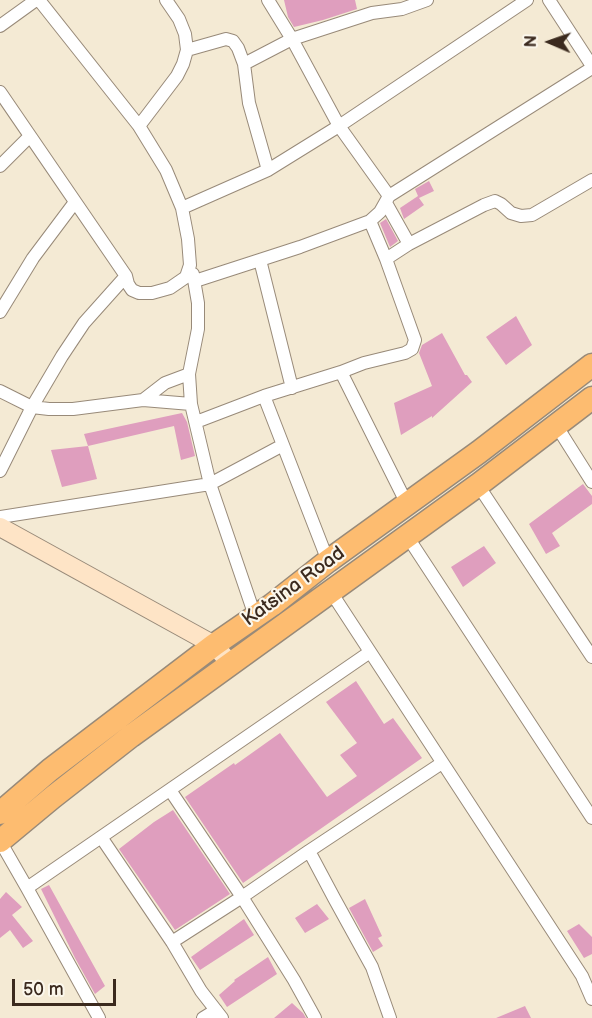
<!DOCTYPE html>
<style>
body{margin:0}
#map{position:relative;width:592px;height:1018px;overflow:hidden;background:#f4ead4;font-family:"Balsamiq Sans",sans-serif}
canvas{display:block}
.north{position:absolute;left:520px;top:12px;width:60px;height:60px;-webkit-text-stroke:4px #fbf7ec;paint-order:stroke;rotate:272deg;font-size:16px;font-weight:700;line-height:24px;text-align:center;color:#3b2a1e}
.north::after{content:'';display:block;margin:auto;width:21px;height:27px;background:#3b2a1e;clip-path:polygon(50% 0,100% 100%,50% 72%,0 100%)}
.scale{position:absolute;left:12px;top:979px;width:104px;height:27px;box-sizing:border-box;border:3px solid #3b2a1e;border-top:0;padding-left:8px;font-size:18px;line-height:21px;white-space:nowrap;color:#3b2a1e;-webkit-text-stroke:4px #fbf7ec;paint-order:stroke}
</style>
<div id="map">
<canvas width="592" height="1018"></canvas>
<div class="north">N</div>
<div class="scale">50 m</div>
</div>
<script>
const ctx = document.querySelector('canvas').getContext('2d');
ctx.lineJoin = 'round';
function fillPath(path, color) {
  ctx.fillStyle = color;
  ctx.fill(path, 'evenodd');
}
function toPath(rows) {
  const path = new Path2D();
  for (const r of rows) {
    path.moveTo(r[0], r[1]);
    for (let i = 2; i < r.length; i += 2) path.lineTo(r[i], r[i + 1]);
  }
  return path;
}
function stroke(path, color, width, dash) {
  ctx.strokeStyle = color;
  ctx.lineWidth = width;
  ctx.lineCap = dash ? 'butt' : 'round';
  ctx.setLineDash(dash || []);
  ctx.stroke(path);
}
function label(font, color, halo, rows, align = 'center') {
  ctx.font = font + ' "Balsamiq Sans",sans-serif';
  ctx.lineWidth = 4.5;
  ctx.setLineDash([]);
  ctx.textBaseline = 'middle';
  ctx.strokeStyle = halo;
  ctx.fillStyle = color;
  for (const [text, x, y, turn = 0] of rows) {
    ctx.save();
    ctx.translate(x, y);
    ctx.rotate((+turn || 0) * Math.PI / 180);
    ctx.textAlign = isNaN(turn) ? turn : align;
    if (halo) ctx.strokeText(text, 0, 0);
    ctx.fillText(text, 0, 0);
    ctx.restore();
  }
}
const building = toPath([
 [284,0,355,0,357,9,323,20,294,27,288,17],
 [429,181,434,191,419,198,424,205,404,219,400,208,418,196,415,189],
 [386,219,398,241,390,247,380,223],
 [516,316,532,345,506,365,486,337],
 [442,333,465,375,467,375,472,382,432,418,432,416,401,435,394,403,432,386,419,353,422,345],
 [182,413,187,422,195,456,181,460,174,426,88,446,84,434],
 [88,446,97,479,62,487,51,450],
 [583,484,592,496,592,504,552,533,560,546,546,554,529,524],
 [484,546,496,563,463,587,451,567],
 [356,681,384,724,393,718,422,758,243,883,185,797,234,763,235,765,280,733,327,797,357,776,340,755,357,743,326,702],
 [173,810,230,894,175,930,119,849,154,822],
 [49,885,105,986,95,994,75,958,41,889],
 [6,892,22,907,12,915,33,941,23,948,10,930,0,938,0,899],
 [365,899,382,936,378,938,383,946,373,952,349,908],
 [317,904,329,919,305,933,295,918],
 [244,919,254,935,200,970,191,957],
 [579,924,592,937,592,954,584,958,567,931],
 [268,957,277,974,227,1007,219,995,235,981,234,980],
 [292,1003,303,1013,306,1018,274,1018],
 [525,1006,531,1018,496,1018]
]);
const street = toPath([
 [268,0,292,39,339,126,389,196],
 [549,0,592,66],
 [0,26,36,0],
 [187,50,226,39,233,41,238,48,244,64,249,103,268,170],
 [244,64,292,39,372,13,402,9,427,0],
 [0,92,126,276,128,284,132,290,139,293,152,293,170,288,186,277,190,265,188,239,182,208,166,170,139,126,39,0],
 [139,126,177,76,183,64,187,50,185,34,179,19,166,0],
 [0,166,30,136],
 [386,203,409,244],
 [182,208,268,170,339,126,527,0],
 [370,221,386,259,415,340,412,349,405,353,364,363,341,372,407,504],
 [386,259,409,244,484,205,495,201,501,204,511,213,521,216,532,215,592,180],
 [260,260,292,388],
 [193,274,198,303,198,329,189,374,191,404,210,484,255,616],
 [195,281,300,247,370,221,380,212,389,196,592,68],
 [0,312,33,258,75,202],
 [0,391,32,407,49,409,73,409,143,400,191,404],
 [264,396,328,561],
 [143,400,165,383,189,374],
 [196,422,264,396,341,372],
 [556,425,592,482],
 [0,471,32,407,62,356,84,323,126,276],
 [478,485,592,657],
 [0,517,210,484,283,445],
 [407,536,592,818],
 [331,592,582,976,592,999],
 [170,790,242,897,294,980,315,1018],
 [101,837,172,942,201,991,222,1018],
 [0,841,27,888,99,1018],
 [27,888,370,652],
 [172,942,242,897,309,851],
 [203,1018,216,1010],
 [390,1018,372,967,334,898,309,851,442,763]
]);
const secondary = toPath([
 [0,527,214,645,231,664]
]);
const highway = toPath([
 [0,813,50,770,214,645,272,605,328,561,479,452,592,365],
 [0,841,53,797,131,736,478,485,592,398]
]);
const streetNames = [
 ["Katsina Road",294,587,-36]
];
fillPath(building, '#df9ebe');
stroke(street, '#988a79', 14);
stroke(secondary, '#988a79', 20);
stroke(highway, '#988a79', 25);
stroke(street, '#fff', 12);
stroke(secondary, '#fee4c6', 18);
stroke(highway, '#fdbc70', 22);
label('20px', '#3b2a1e', '#fbf7ec', streetNames);
</script>
